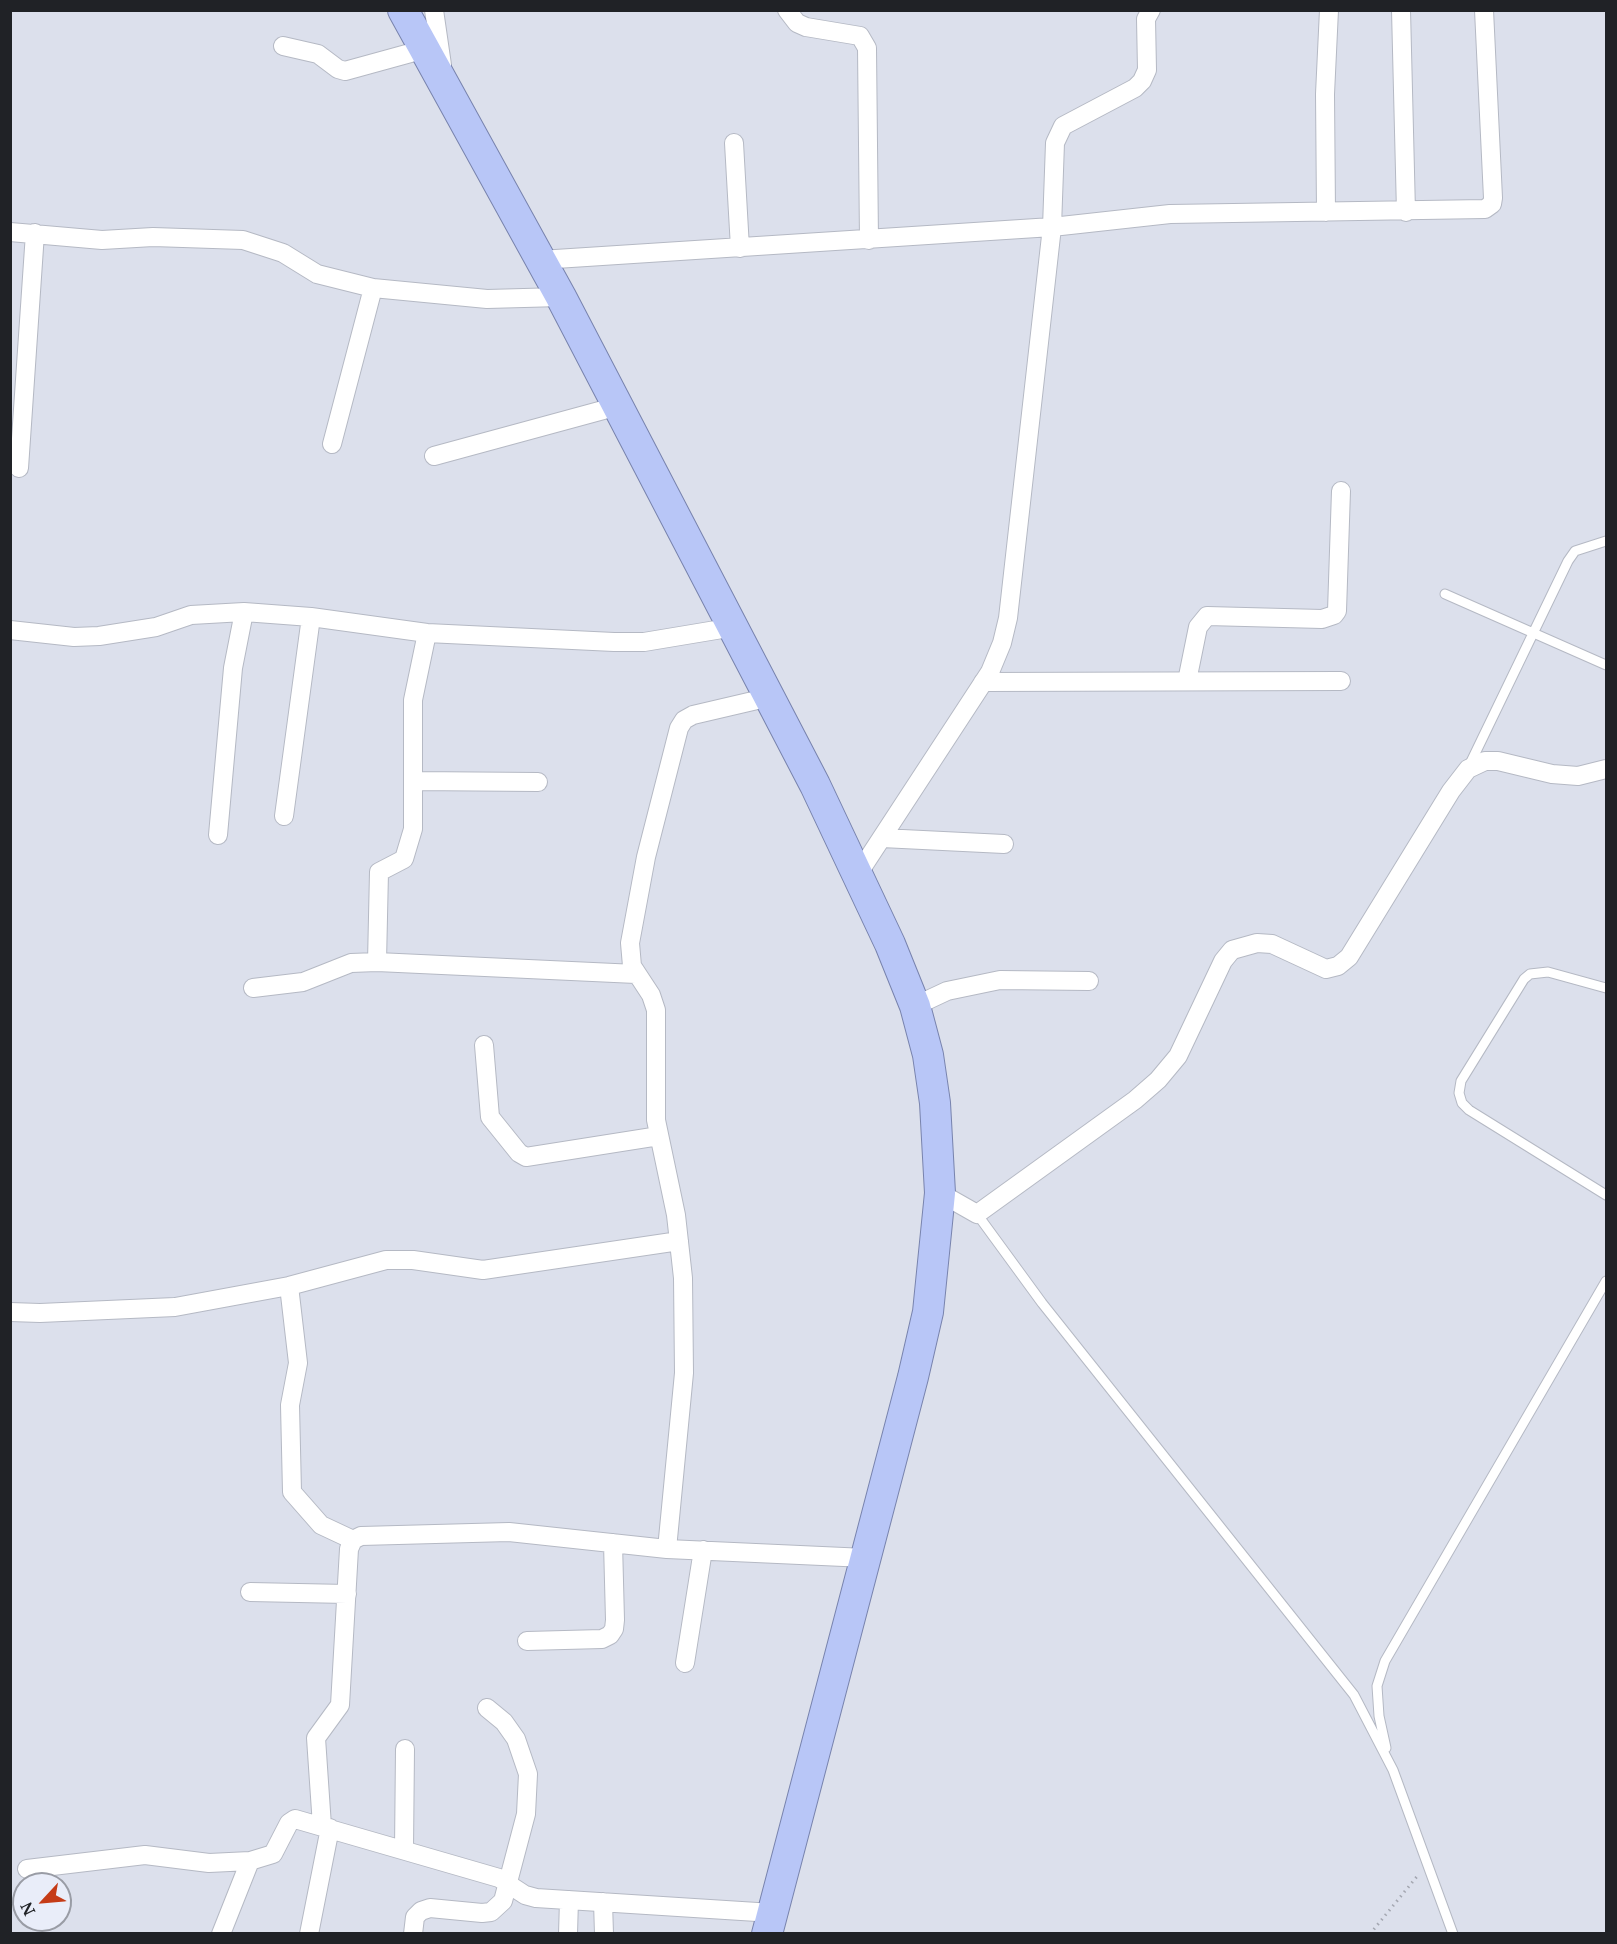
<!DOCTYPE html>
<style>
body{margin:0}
#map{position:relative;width:1617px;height:1944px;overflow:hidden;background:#dce0ec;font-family:"Noto Serif",serif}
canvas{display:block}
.frame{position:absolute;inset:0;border:12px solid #202226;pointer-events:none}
.north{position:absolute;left:12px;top:1872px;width:60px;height:60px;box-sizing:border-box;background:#e9edf9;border:2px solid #999ca5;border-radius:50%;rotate:244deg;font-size:16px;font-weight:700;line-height:24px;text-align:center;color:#202226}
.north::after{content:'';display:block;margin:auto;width:21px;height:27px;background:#c53b17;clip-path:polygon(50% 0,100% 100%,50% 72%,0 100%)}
</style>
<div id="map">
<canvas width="1617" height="1944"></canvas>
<div class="frame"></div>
<div class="north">N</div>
</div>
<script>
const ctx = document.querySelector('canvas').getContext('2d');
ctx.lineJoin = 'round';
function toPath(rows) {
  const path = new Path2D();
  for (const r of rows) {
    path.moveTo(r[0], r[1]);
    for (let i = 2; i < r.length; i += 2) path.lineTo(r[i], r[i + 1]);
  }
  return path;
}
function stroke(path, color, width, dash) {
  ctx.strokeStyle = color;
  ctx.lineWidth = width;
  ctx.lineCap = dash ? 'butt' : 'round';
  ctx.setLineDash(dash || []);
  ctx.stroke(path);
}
const path = toPath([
 [1370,1934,1419,1874]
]);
const service = toPath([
 [1445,594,1606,665],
 [1469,766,1568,561,1575,551,1606,541],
 [1606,988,1548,972,1530,974,1524,979,1461,1081,1459,1093,1462,1103,1469,1110,1606,1195],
 [977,1214,1042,1303,1354,1695,1393,1770,1453,1934],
 [1386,1748,1379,1716,1377,1686,1385,1661,1606,1281]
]);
const minor = toPath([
 [434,10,442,65],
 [787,10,797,23,806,27,860,36,867,48,869,240],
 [1401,10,1406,212],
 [283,46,318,54,338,69,345,71,425,49],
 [734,143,740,248],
 [1326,212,1325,94,1329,10],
 [10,232,102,240,153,237,243,240,283,253,317,274,373,288,487,299,561,297],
 [540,260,1052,227,1170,214,1485,209,1492,204,1493,198,1484,10],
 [332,444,373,288],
 [434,456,618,406],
 [19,468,35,233],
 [10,630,74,637,99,636,156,627,191,615,244,612,311,617,427,633,614,642,644,642,734,627],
 [1187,681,1198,627,1207,616,1322,619,1334,615,1337,611,1341,491],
 [983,682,1341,681],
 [413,781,538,782],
 [284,816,311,617],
 [218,835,233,668,244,612],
 [882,838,1004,844],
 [858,874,990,672,1002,643,1008,618,1052,227,1055,143,1063,126,1135,88,1142,81,1147,70,1146,19,1151,10],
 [377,962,379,872,404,859,413,829,413,700,427,633],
 [253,988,303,982,351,963,377,962,636,974],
 [915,1006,947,991,1000,980,1089,981],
 [484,1045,490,1117,519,1153,526,1157,659,1136],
 [940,1193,977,1214,1135,1100,1158,1080,1178,1056,1223,961,1232,950,1257,943,1272,944,1326,969,1338,966,1349,957,1451,791,1468,769,1485,761,1498,761,1552,774,1578,776,1606,769],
 [289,1286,298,1363,290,1405,292,1492,321,1525,353,1540],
 [10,1312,40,1313,175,1307,289,1286,386,1260,413,1260,483,1270,679,1241],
 [667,1549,684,1373,683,1278,676,1215,656,1120,656,1010,651,995,632,966,630,943,646,857,679,728,684,720,693,715,770,697],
 [250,1592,347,1594],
 [527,1641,602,1639,610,1635,614,1629,615,1620,613,1543],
 [685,1663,703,1550],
 [322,1826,316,1738,340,1705,349,1549,353,1540,361,1536,509,1532,667,1549,866,1558],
 [404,1849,405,1749],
 [27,1869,145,1855,209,1863,250,1861],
 [603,1902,604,1934],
 [221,1934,250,1861,273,1854,289,1823,295,1819,499,1878,525,1895,536,1898,773,1913],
 [309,1934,330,1828],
 [413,1934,415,1917,421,1911,430,1908,482,1913,491,1912,503,1901,526,1814,528,1774,516,1739,504,1722,487,1708],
 [568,1934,569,1900]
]);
const trunk = toPath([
 [403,10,561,297,815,785,890,944,915,1006,928,1055,935,1103,940,1193,928,1312,913,1377,767,1934]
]);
stroke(service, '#b5b9c4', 11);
stroke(minor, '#b5b9c4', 20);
stroke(trunk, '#7883ad', 32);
stroke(path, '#a4a7b1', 3, [1.5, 4.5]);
stroke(service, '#fff', 9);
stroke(minor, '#fff', 18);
stroke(trunk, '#b8c6f7', 30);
</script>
